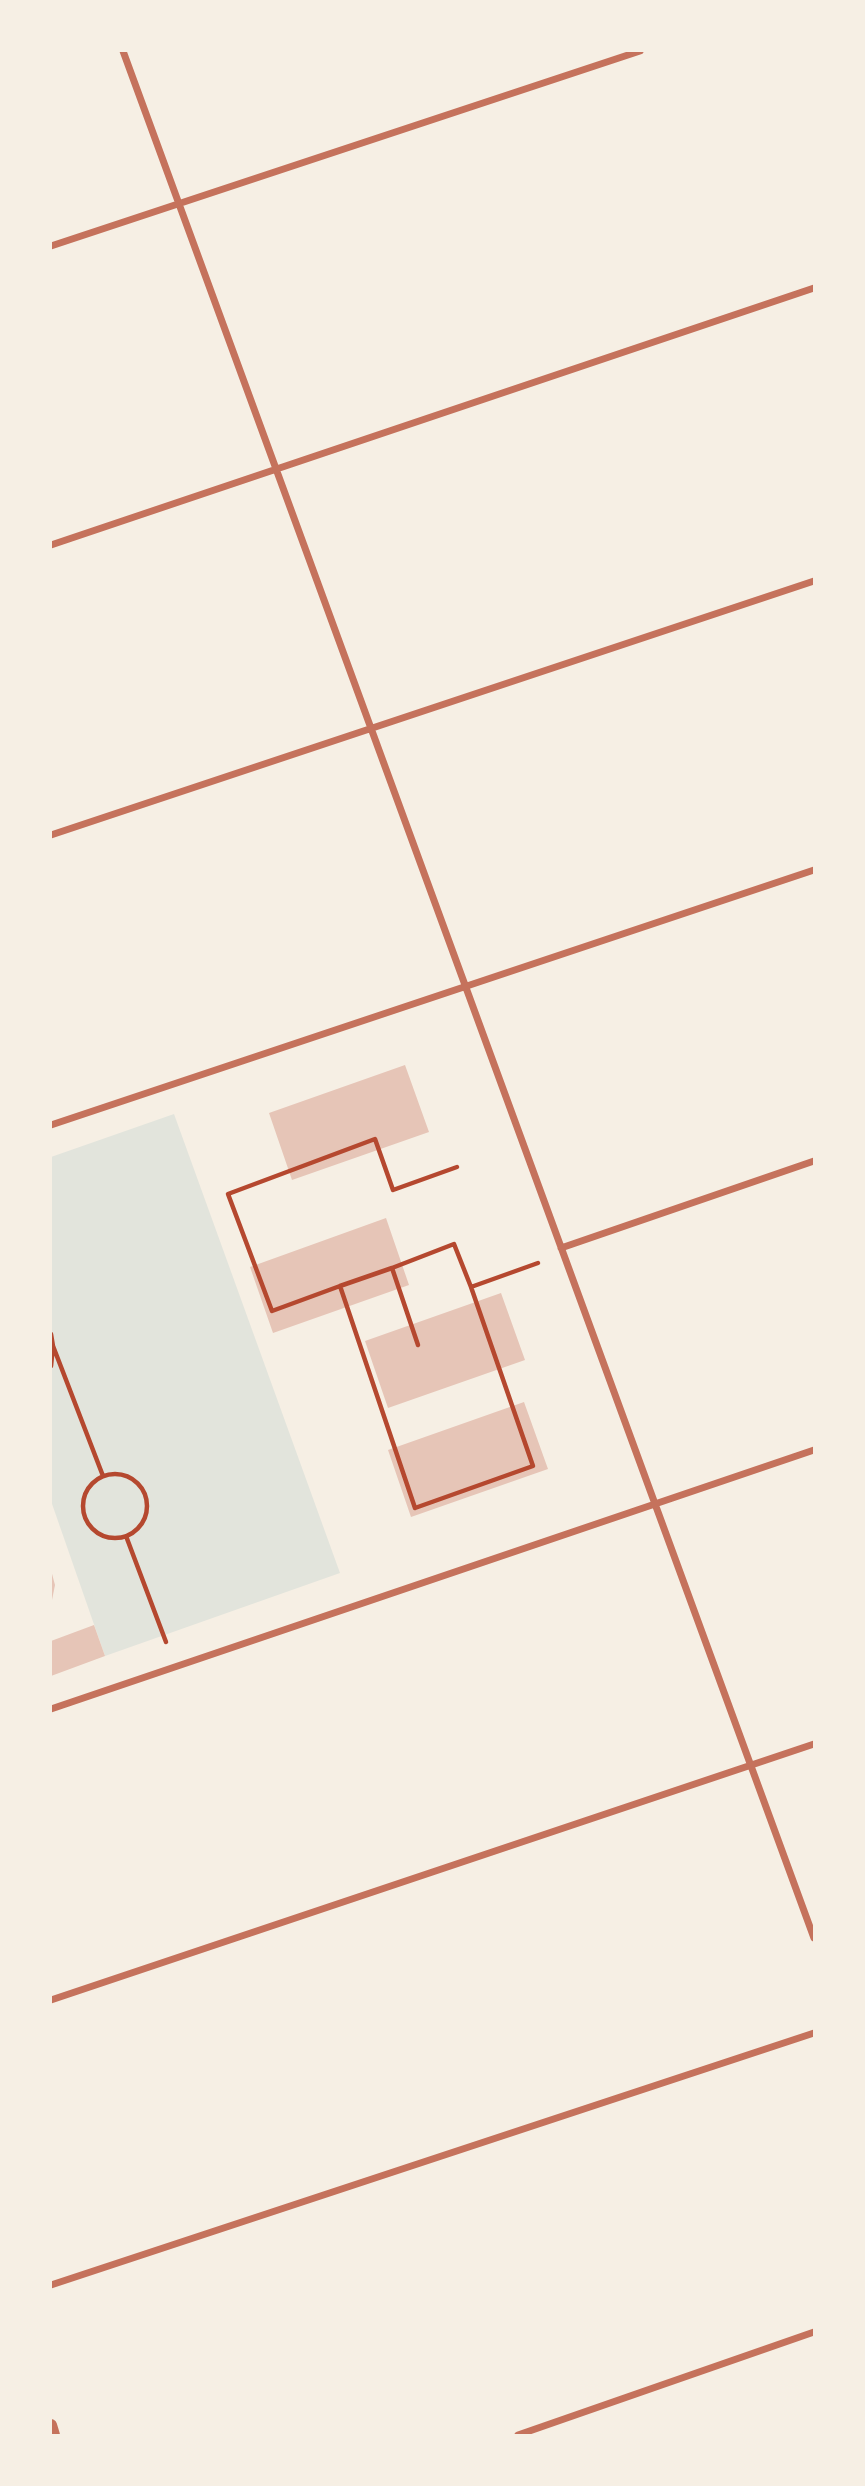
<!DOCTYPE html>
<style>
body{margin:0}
#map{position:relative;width:865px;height:2486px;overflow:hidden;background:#f6efe4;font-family:Roboto,sans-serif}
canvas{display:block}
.frame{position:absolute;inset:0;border:52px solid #f6efe4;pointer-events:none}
</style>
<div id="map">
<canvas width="865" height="2486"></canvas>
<div class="frame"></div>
</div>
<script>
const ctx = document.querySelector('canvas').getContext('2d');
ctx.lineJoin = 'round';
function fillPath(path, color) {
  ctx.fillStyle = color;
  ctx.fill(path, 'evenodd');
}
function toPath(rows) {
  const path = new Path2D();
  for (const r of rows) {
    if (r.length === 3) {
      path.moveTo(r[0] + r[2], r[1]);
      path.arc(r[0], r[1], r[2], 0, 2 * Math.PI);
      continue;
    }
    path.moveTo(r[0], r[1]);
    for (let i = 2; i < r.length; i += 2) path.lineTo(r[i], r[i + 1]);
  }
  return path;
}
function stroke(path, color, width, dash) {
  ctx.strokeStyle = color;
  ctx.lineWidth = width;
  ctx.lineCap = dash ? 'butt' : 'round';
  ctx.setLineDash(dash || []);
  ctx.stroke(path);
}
const green = toPath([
 [174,1114,340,1573,105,1656,51,1501,51,1157]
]);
const building = toPath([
 [405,1065,429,1132,292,1180,269,1113],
 [386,1218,409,1285,273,1333,250,1267],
 [501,1293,525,1360,388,1408,365,1341],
 [524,1402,548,1469,411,1517,388,1450],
 [51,1570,55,1585,52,1600,51,1600],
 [94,1625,105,1656,51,1676,51,1641]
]);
const path = toPath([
 [457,1167,393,1190,375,1139,228,1194,272,1311,340,1286,415,1508,533,1466,471,1287,538,1263],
 [392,1268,454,1244,471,1287],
 [340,1286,392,1268,418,1345],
 [51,1334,53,1346,51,1366],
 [53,1346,103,1476],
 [115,1506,32],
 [126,1536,166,1642]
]);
const minor = toPath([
 [123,51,814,1938],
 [51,246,640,51],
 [51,545,814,288],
 [51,835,814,581],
 [51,1125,814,870],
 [561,1248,814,1161],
 [51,1709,814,1450],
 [51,2000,814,1744],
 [51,2285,814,2033],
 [518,2435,814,2332]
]);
const tertiary = toPath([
 [51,2425,54,2435]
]);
fillPath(green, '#e2e4dc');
fillPath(building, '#e6c5b7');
stroke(path, '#b5482f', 4.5);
stroke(minor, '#c5725c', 7);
stroke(tertiary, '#c5725c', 12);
</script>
